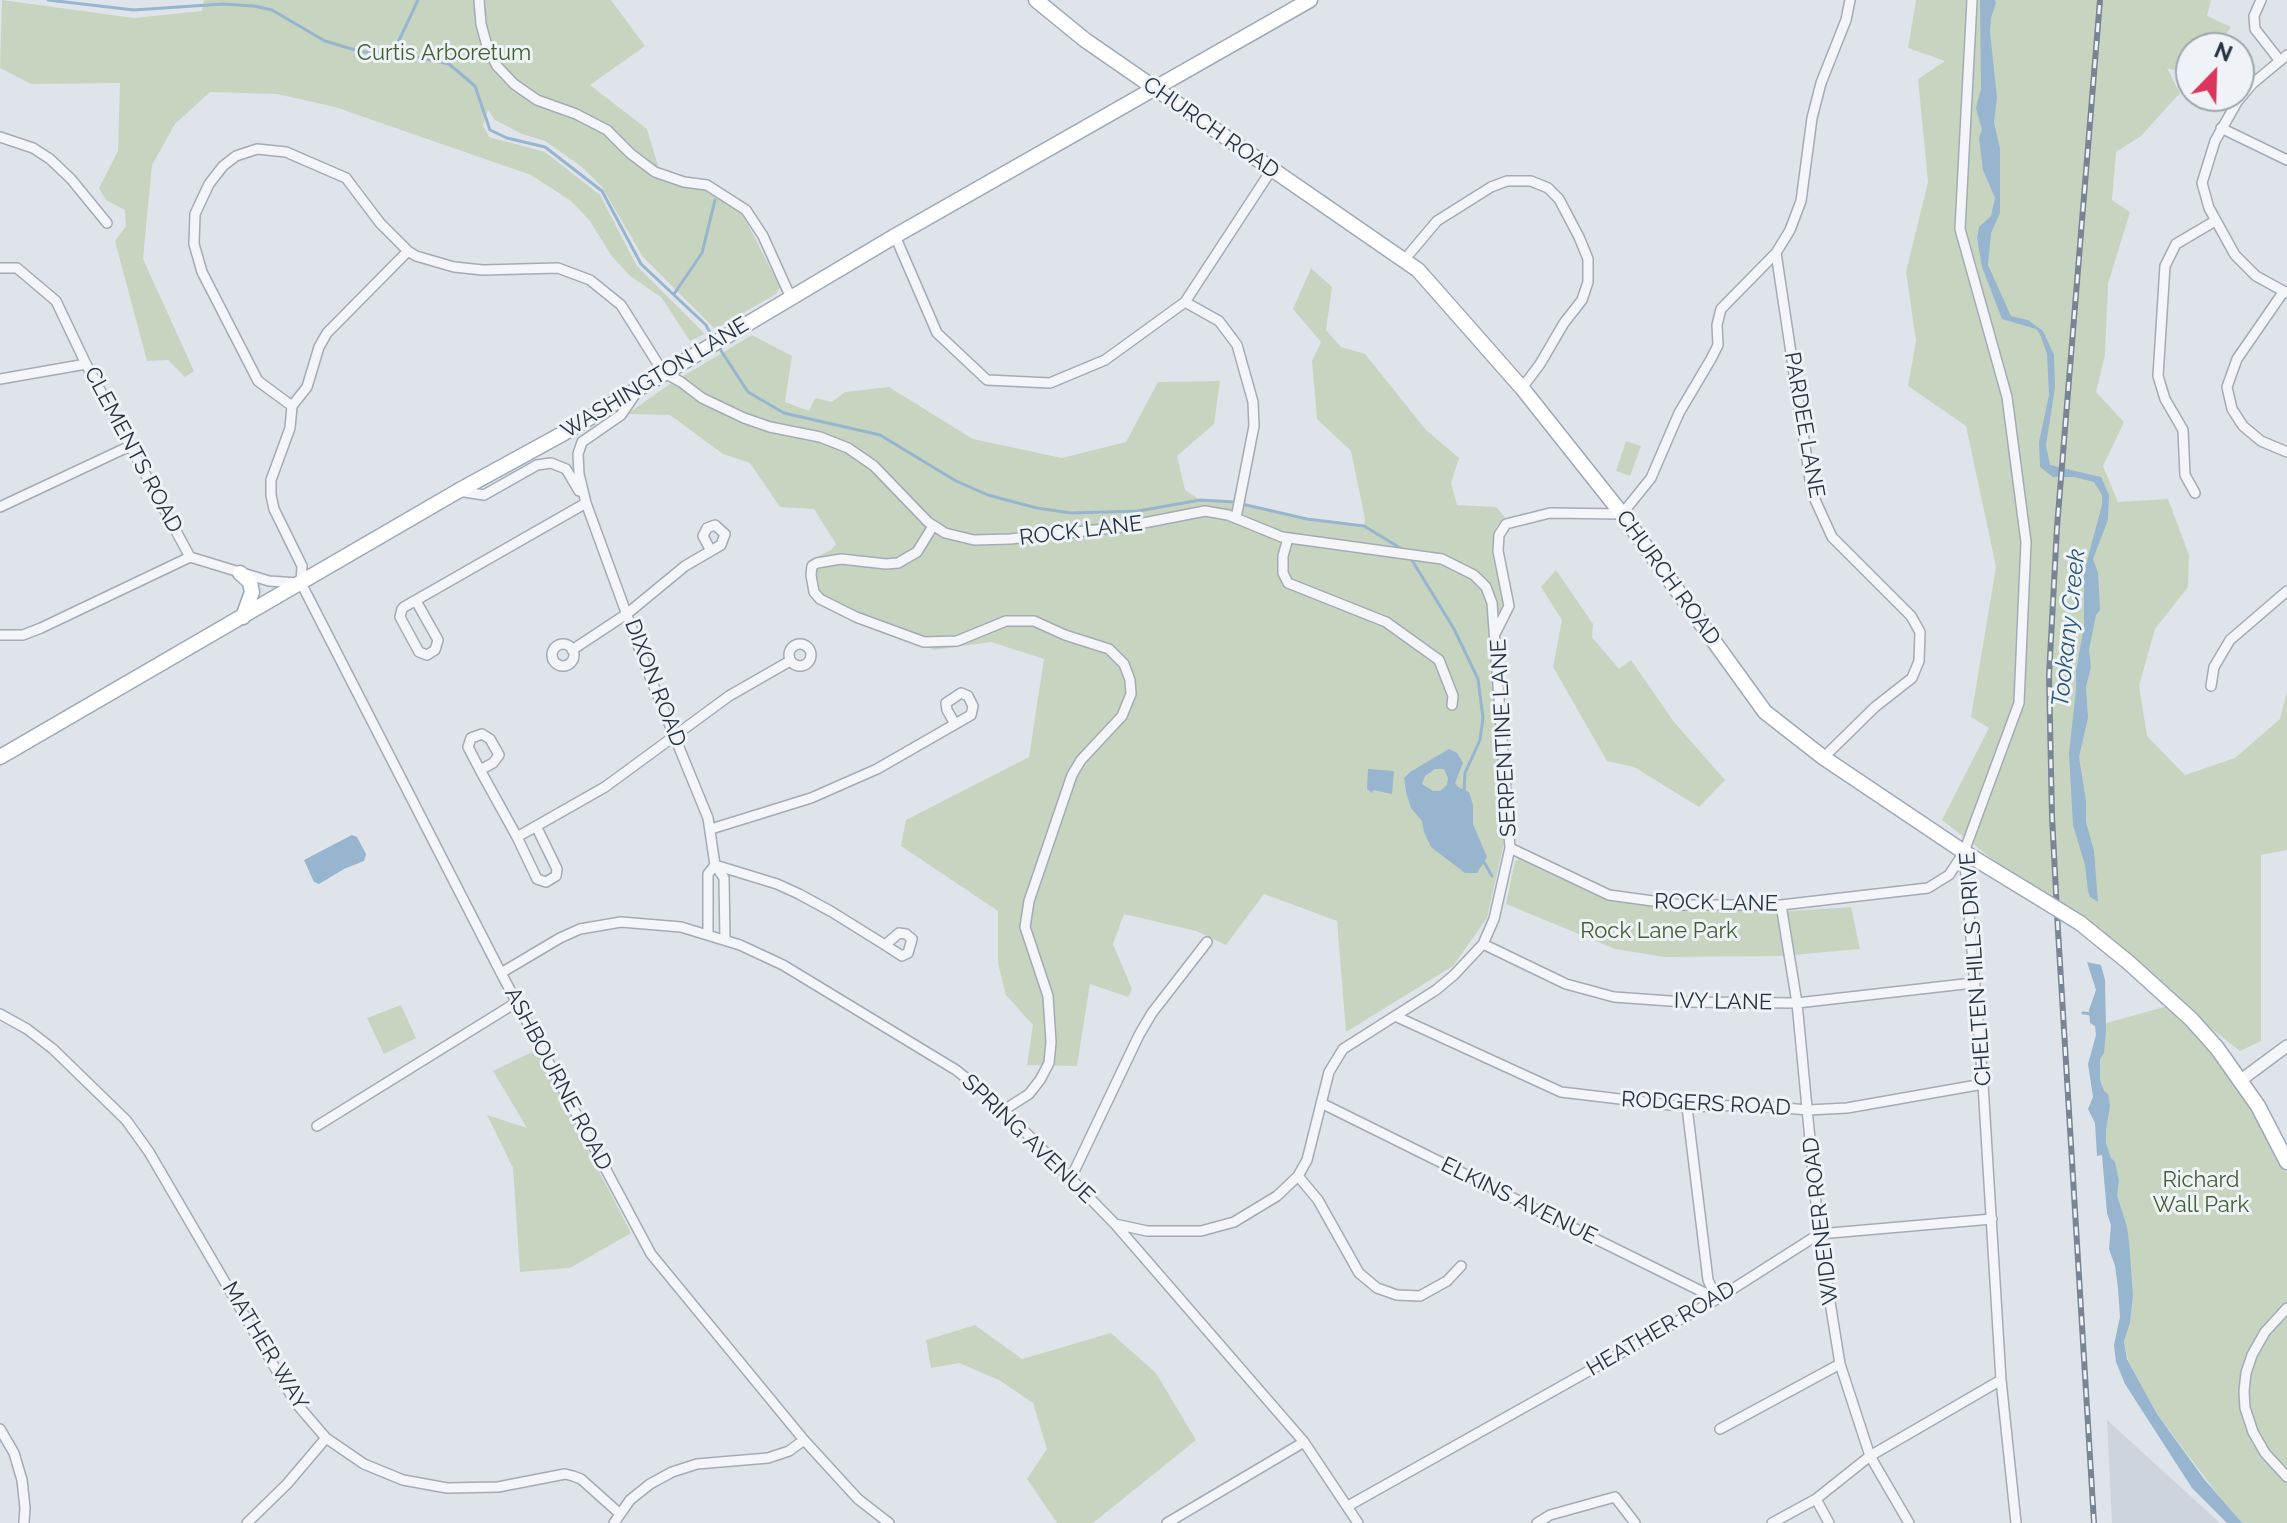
<!DOCTYPE html>
<style>
body{margin:0}
#map{position:relative;width:2287px;height:1523px;overflow:hidden;background:#dfe4ea;font-family:Raleway,sans-serif}
canvas{display:block}
.north{position:absolute;left:2175px;top:32px;width:80px;height:80px;box-sizing:border-box;background:#eff3f7;border:2px solid #9fa6af;border-radius:50%;rotate:23deg;font-size:22px;font-weight:700;line-height:32px;text-align:center;color:#263343}
.north::after{content:'';display:block;margin:auto;width:28px;height:36px;background:#dc375b;clip-path:polygon(50% 0,100% 100%,50% 72%,0 100%)}
</style>
<div id="map">
<canvas width="2287" height="1523"></canvas>
<div class="north">N</div>
</div>
<script>
const ctx = document.querySelector('canvas').getContext('2d');
ctx.lineJoin = 'round';
function fillPath(path, color) {
  ctx.fillStyle = color;
  ctx.fill(path, 'evenodd');
}
function toPath(rows) {
  const path = new Path2D();
  for (const r of rows) {
    if (r.length === 3) {
      path.moveTo(r[0] + r[2], r[1]);
      path.arc(r[0], r[1], r[2], 0, 2 * Math.PI);
      continue;
    }
    path.moveTo(r[0], r[1]);
    for (let i = 2; i < r.length; i += 2) path.lineTo(r[i], r[i + 1]);
  }
  return path;
}
function stroke(path, color, width, dash) {
  ctx.strokeStyle = color;
  ctx.lineWidth = width;
  ctx.lineCap = dash ? 'butt' : 'round';
  ctx.setLineDash(dash || []);
  ctx.stroke(path);
}
function label(font, color, halo, rows, align = 'center') {
  ctx.font = font + ' Raleway,sans-serif';
  ctx.lineWidth = 6;
  ctx.setLineDash([]);
  ctx.textBaseline = 'middle';
  ctx.strokeStyle = halo;
  ctx.fillStyle = color;
  for (const [text, x, y, turn = 0] of rows) {
    ctx.save();
    ctx.translate(x, y);
    ctx.rotate((+turn || 0) * Math.PI / 180);
    ctx.textAlign = isNaN(turn) ? turn : align;
    if (halo) ctx.strokeText(text, 0, 0);
    ctx.fillText(text, 0, 0);
    ctx.restore();
  }
}
const built = toPath([
 [2107,1420,2220,1523,2112,1523]
]);
const green = toPath([
 [2,0,134,18,202,11,204,0,611,0,645,46,590,85,647,129,659,169,648,164,604,124,583,112,537,95,518,83,497,57,498,73,577,119,606,133,640,165,706,189,727,200,742,213,780,287,776,294,715,329,643,257,602,187,582,167,545,141,522,134,495,120,488,110,483,125,489,137,545,152,600,195,637,266,705,334,690,341,661,297,630,276,611,255,590,221,571,201,531,175,335,107,277,94,210,92,175,124,152,165,143,259,194,371,185,377,168,360,147,361,115,241,126,226,125,210,106,200,99,188,118,151,120,83,31,84,0,68],
 [1916,0,2211,0,2207,16,2231,27,2217,48,2191,48,2191,75,2167,68,2180,93,2141,136,2116,152,2112,200,2130,212,2108,284,2105,355,2096,392,2124,422,2103,466,2118,502,2168,499,2189,555,2188,587,2155,629,2139,686,2147,736,2185,775,2235,758,2280,719,2287,691,2287,850,2261,855,2261,1041,2240,1051,1942,820,1989,728,1971,717,1996,567,1966,426,1908,386,1916,341,1906,272,1928,182,1918,79,1945,61,1908,48],
 [1311,268,1332,287,1326,330,1341,347,1365,354,1426,430,1459,458,1451,483,1457,505,1496,507,1505,517,1496,527,1493,558,1502,579,1503,611,1494,636,1504,843,1487,918,1453,966,1346,1032,1337,921,1264,894,1226,945,1196,931,1124,914,1113,944,1132,989,1128,997,1090,984,1077,1066,1027,1065,1033,1025,1006,995,998,963,998,911,901,846,906,820,1029,757,1044,659,991,642,934,650,824,598,808,561,831,550,836,544,814,509,780,507,750,463,723,454,670,415,627,414,670,384,752,335,792,356,785,402,809,411,815,398,832,402,845,392,889,387,973,439,1062,458,1126,442,1158,382,1220,381,1214,424,1177,456,1185,490,1200,500,1233,502,1307,519,1364,526,1365,519,1351,451,1317,419,1312,361,1321,342,1293,309],
 [1626,441,1641,446,1630,476,1616,471],
 [1556,570,1593,624,1592,637,1619,669,1631,660,1674,722,1725,780,1699,807,1634,767,1607,761,1553,667,1562,620,1541,587],
 [1521,858,1603,897,1631,903,1666,907,1790,911,1851,907,1860,949,1782,956,1664,957,1615,949,1506,904,1515,861],
 [401,1005,416,1038,384,1054,367,1018],
 [2171,1005,2193,1026,2233,1077,2278,1154,2287,1173,2287,1523,2242,1523,2231,1512,2157,1414,2128,1360,2124,1341,2130,1323,2133,1296,2107,1155,2097,1060,2103,1024],
 [536,1050,631,1233,570,1268,520,1272,513,1168,487,1115,527,1128,493,1071],
 [975,1325,1022,1359,1111,1333,1156,1373,1196,1440,1093,1523,1057,1523,1027,1479,1047,1449,1033,1403,999,1380,959,1363,931,1368,926,1340]
]);
const water = toPath([
 [1980,0,1995,0,1996,3,1991,18,1990,32,1997,98,1994,122,2000,149,2000,213,1991,233,1988,265,2011,316,2028,320,2043,331,2054,355,2055,387,2046,445,2050,465,2101,477,2109,495,2108,520,2093,559,2098,573,2100,610,2096,615,2089,650,2091,667,2086,687,2088,718,2079,757,2086,801,2086,822,2094,851,2098,902,2090,897,2088,891,2085,865,2073,825,2069,753,2076,690,2076,671,2084,626,2084,572,2102,505,2102,495,2094,482,2074,477,2053,477,2040,467,2039,442,2049,395,2047,354,2040,334,2036,329,2002,319,1982,267,1977,238,1979,227,1991,216,1995,198,1983,170,1979,138,1982,130,1976,108,1981,89],
 [1449,749,1457,753,1463,763,1455,783,1458,787,1469,792,1473,805,1473,824,1487,857,1477,873,1465,873,1431,847,1424,832,1422,821,1411,808,1406,792,1404,778,1410,772],
 [1435,769,1444,769,1448,778,1447,785,1440,791,1433,791,1422,784,1425,776],
 [1368,769,1394,771,1392,794,1373,790,1372,793,1367,789],
 [352,835,357,837,366,854,364,861,344,869,319,884,314,882,304,860],
 [2087,962,2101,965,2105,980,2106,1032,2104,1053,2100,1059,2100,1080,2104,1091,2108,1094,2110,1106,2106,1130,2106,1143,2111,1158,2115,1162,2119,1181,2117,1195,2127,1227,2129,1241,2133,1296,2130,1323,2124,1341,2127,1359,2157,1414,2204,1479,2242,1523,2227,1523,2192,1488,2125,1384,2116,1362,2114,1345,2120,1317,2118,1288,2115,1266,2109,1249,2111,1225,2107,1213,2102,1155,2097,1156,2095,1123,2088,1109,2093,1097,2088,1064,2096,1035,2095,1026,2090,1023,2089,1010,2096,990]
]);
const stream = toPath([
 [48,0,134,10,223,4,254,6,272,10,325,41,362,52,394,52,449,64,475,86,490,130,507,138,545,147,602,191,641,264,706,325,714,340],
 [394,51,418,0],
 [674,294,702,253,715,200],
 [718,346,748,392,784,413,880,435,956,481,988,495,1037,508,1071,513,1138,511,1200,500,1235,502],
 [1242,504,1307,519,1364,526,1402,549],
 [1410,557,1454,629,1478,679,1483,718,1480,740,1465,773,1464,792],
 [1484,862,1492,876],
 [2083,1013,2092,1014]
]);
const minor = toPath([
 [479,0,481,24,487,46,497,66,514,84,537,100,576,114,607,130,631,154,655,172,684,182,707,185,746,210,763,236,791,298],
 [1972,0,1960,229,2007,397,2026,542,2019,703,1964,852,1983,1084,2001,1380,2016,1523],
 [2261,0,2254,16,2255,29,2280,61],
 [2287,55,2252,84,2237,102,2215,141,2202,183,2209,208,2235,255,2256,276,2287,293],
 [2221,128,2287,160],
 [0,137,33,148,50,159,71,179,107,223],
 [895,236,937,333,987,380,1050,383,1105,360,1185,302,1272,169],
 [1776,253,1812,493,1832,537,1911,616,1920,632,1919,661,1912,678,1875,707,1823,758],
 [1405,259,1437,221,1491,187,1507,181,1531,181,1548,188,1559,199,1579,237,1588,259,1588,282,1582,300,1564,323,1540,364,1522,388],
 [0,268,17,268,56,301,86,364,190,557,269,581,298,583],
 [2284,291,2237,359,2227,387,2232,409,2243,426,2261,441,2287,452],
 [1185,302,1219,321,1237,345,1253,402,1254,426,1236,518],
 [0,379,86,364],
 [636,393,621,415,582,442,578,454,579,474,586,503,646,667,708,818,715,865,724,878,725,940],
 [292,406,307,387,319,347,327,333,408,251],
 [458,491,484,495,537,465,551,463,566,469,579,491],
 [2195,493,2185,475,2183,430,2165,399,2158,376,2165,266,2176,244,2215,221],
 [0,507,130,446],
 [933,526,917,552,898,563,886,564,841,559,817,563,812,566,811,575,814,592,820,599,856,617,924,642,957,641,1006,621,1034,621,1065,635,1109,649,1124,664,1130,680,1131,694,1122,716,1081,760,1072,775,1029,901,1025,927,1048,996,1051,1042,1049,1063,1040,1080,1029,1094,1004,1110],
 [1288,538,1283,556,1283,573,1288,583,1386,622,1439,660,1453,696,1452,705],
 [301,583,302,566,274,509,271,495,271,480,290,428,292,406,258,381,202,272,194,244,195,214,209,184,223,166,236,156,257,149,286,152,346,178,380,223,408,251,416,256,454,267,483,270,558,268,590,280,621,305,663,372,681,382,702,398,744,418,770,427,820,437,848,448,874,466,928,522,945,533,974,540,1010,539,1123,527,1205,511,1228,515,1282,537,1442,559,1474,575,1486,587,1492,603,1510,848,1494,919,1483,944,1454,975,1436,990,1343,1049,1329,1072,1307,1160,1298,1176,1277,1196,1234,1222,1201,1231,1147,1231,1115,1224],
 [301,583,501,973,651,1254,804,1440,858,1499,889,1523],
 [416,601,438,640,435,650,427,655,419,652,400,617,402,609,404,607,586,503],
 [1496,632,1509,606,1498,551,1499,535,1506,524,1550,513,1622,514,1651,478,1679,413,1711,359,1718,345,1717,325,1721,309,1776,253,1790,230,1801,201,1812,118,1821,83,1846,20,1850,0],
 [0,635,23,635,41,628,190,557],
 [800,655,11],
 [563,655,11],
 [572,650,628,613,685,566,721,545,725,534,715,525,707,528,703,536,711,551],
 [2211,686,2214,667,2230,640,2287,591],
 [480,770,493,763,499,755,490,739,482,734,471,738,468,747,480,770,517,837,537,879,546,882,556,876,557,869,536,826],
 [711,829,811,798,877,769,971,715,973,706,968,696,961,693,946,703,947,710,955,724],
 [517,837,605,787,729,696,790,661],
 [1510,848,1609,895,1682,905,1781,905,1928,888,1949,875,1963,854],
 [715,865,777,884,799,894,832,912,885,945,902,956,908,953,912,939,906,934,899,933,885,945],
 [1781,905,1797,1003,1819,1234,1840,1364,1870,1456,1909,1523],
 [708,934,708,874,715,865],
 [1483,944,1566,984,1614,997,1684,1002,1797,1003,1973,983],
 [501,973,560,938,580,929,621,922,681,927,740,945,783,965,956,1070,995,1101,1115,1224,1304,1442,1358,1523],
 [0,1014,27,1029,53,1049,126,1120,149,1152,295,1402,326,1438,364,1464,403,1480,447,1488,498,1487,565,1474,573,1476,581,1479,619,1513],
 [1395,1016,1561,1092,1687,1107,1749,1105,1808,1110,1847,1108,1983,1084],
 [1321,1103,1717,1299],
 [1687,1107,1708,1280,1717,1299],
 [317,1126,517,1002],
 [1298,1176,1318,1200,1359,1273,1377,1288,1397,1295,1420,1296,1447,1281,1461,1266],
 [1070,1180,1139,1035,1152,1013,1207,942],
 [2287,1308,2265,1332,2252,1355,2246,1373,2244,1391,2245,1408,2253,1432,2265,1453,2287,1477],
 [0,1429,14,1453,22,1480,25,1508,24,1523],
 [1720,1429,1840,1364],
 [1816,1499,1829,1523],
 [1348,1506,1717,1299,1819,1234,1992,1219],
 [247,1523,287,1484,326,1438],
 [614,1523,630,1500,650,1484,672,1472,697,1464,768,1458,789,1451,804,1440],
 [1167,1523,1304,1442],
 [1537,1523,1550,1515,1615,1497,1635,1523],
 [1772,1523,1816,1499,1870,1456,2001,1380]
]);
const tertiary = toPath([
 [2241,1080,2287,1046]
]);
const primary = toPath([
 [1036,0,1085,40,1418,270,1522,388,1622,514,1765,712,1824,758,1964,852,2041,899],
 [240,573,250,582,252,592,243,617],
 [0,757,458,491,564,433,895,236,1310,0],
 [2080,923,2128,962,2191,1019,2217,1048,2258,1106,2287,1162]
]);
const rail = toPath([
 [2094,1523,2058,931,2052,816,2049,676,2057,527,2100,0]
]);
const primaryBridge = toPath([
 [2041,899,2080,923]
]);
const parkNames = [
 ["Curtis Arboretum",444,53],
 ["Rock Lane Park",1659,931],
 ["Richard",2201,1180],
 ["Wall Park",2201,1205]
];
const streetNames = [
 ["CHURCH ROAD",1211,128,35],
 ["WASHINGTON LANE",655,378,-31],
 ["PARDEE LANE",1804,425,80],
 ["CLEMENTS ROAD",133,450,62],
 ["ROCK LANE",1081,531,-7],
 ["CHURCH ROAD",1668,578,54],
 ["DIXON ROAD",655,683,69],
 ["SERPENTINE LANE",1504,738,-93],
 ["ROCK LANE",1716,903,1],
 ["CHELTEN HILLS DRIVE",1976,969,-94],
 ["IVY LANE",1723,1002,1],
 ["ASHBOURNE ROAD",558,1079,62],
 ["RODGERS ROAD",1706,1104,3],
 ["SPRING AVENUE",1028,1139,44],
 ["ELKINS AVENUE",1519,1201,26],
 ["WIDENER ROAD",1821,1221,-97],
 ["HEATHER ROAD",1661,1329,-30],
 ["MATHER WAY",265,1346,59]
];
const waterNames = [
 ["Tookany Creek",2069,628,-84]
];
fillPath(built, '#cdd4dc');
fillPath(green, '#c7d5c0');
fillPath(water, '#97b5ce');
stroke(stream, '#97b5ce', 3);
stroke(minor, '#a4abb5', 12);
stroke(tertiary, '#a4abb5', 14);
stroke(primary, '#9da9b7', 17);
stroke(minor, '#f3f5f8', 9);
stroke(tertiary, '#f3f5f8', 11);
stroke(primary, '#fff', 14);
stroke(rail, '#778595', 6);
stroke(rail, '#eff3f7', 3, [9]);
stroke(primaryBridge, '#9da9b7', 17, []);
stroke(primaryBridge, '#fff', 14);
label('22px', '#3e6132', '#eff3f7', parkNames);
label('22px', '#263343', '#eff3f7', streetNames);
label('italic 24px', '#2c557c', '#eff3f7', waterNames);
</script>
